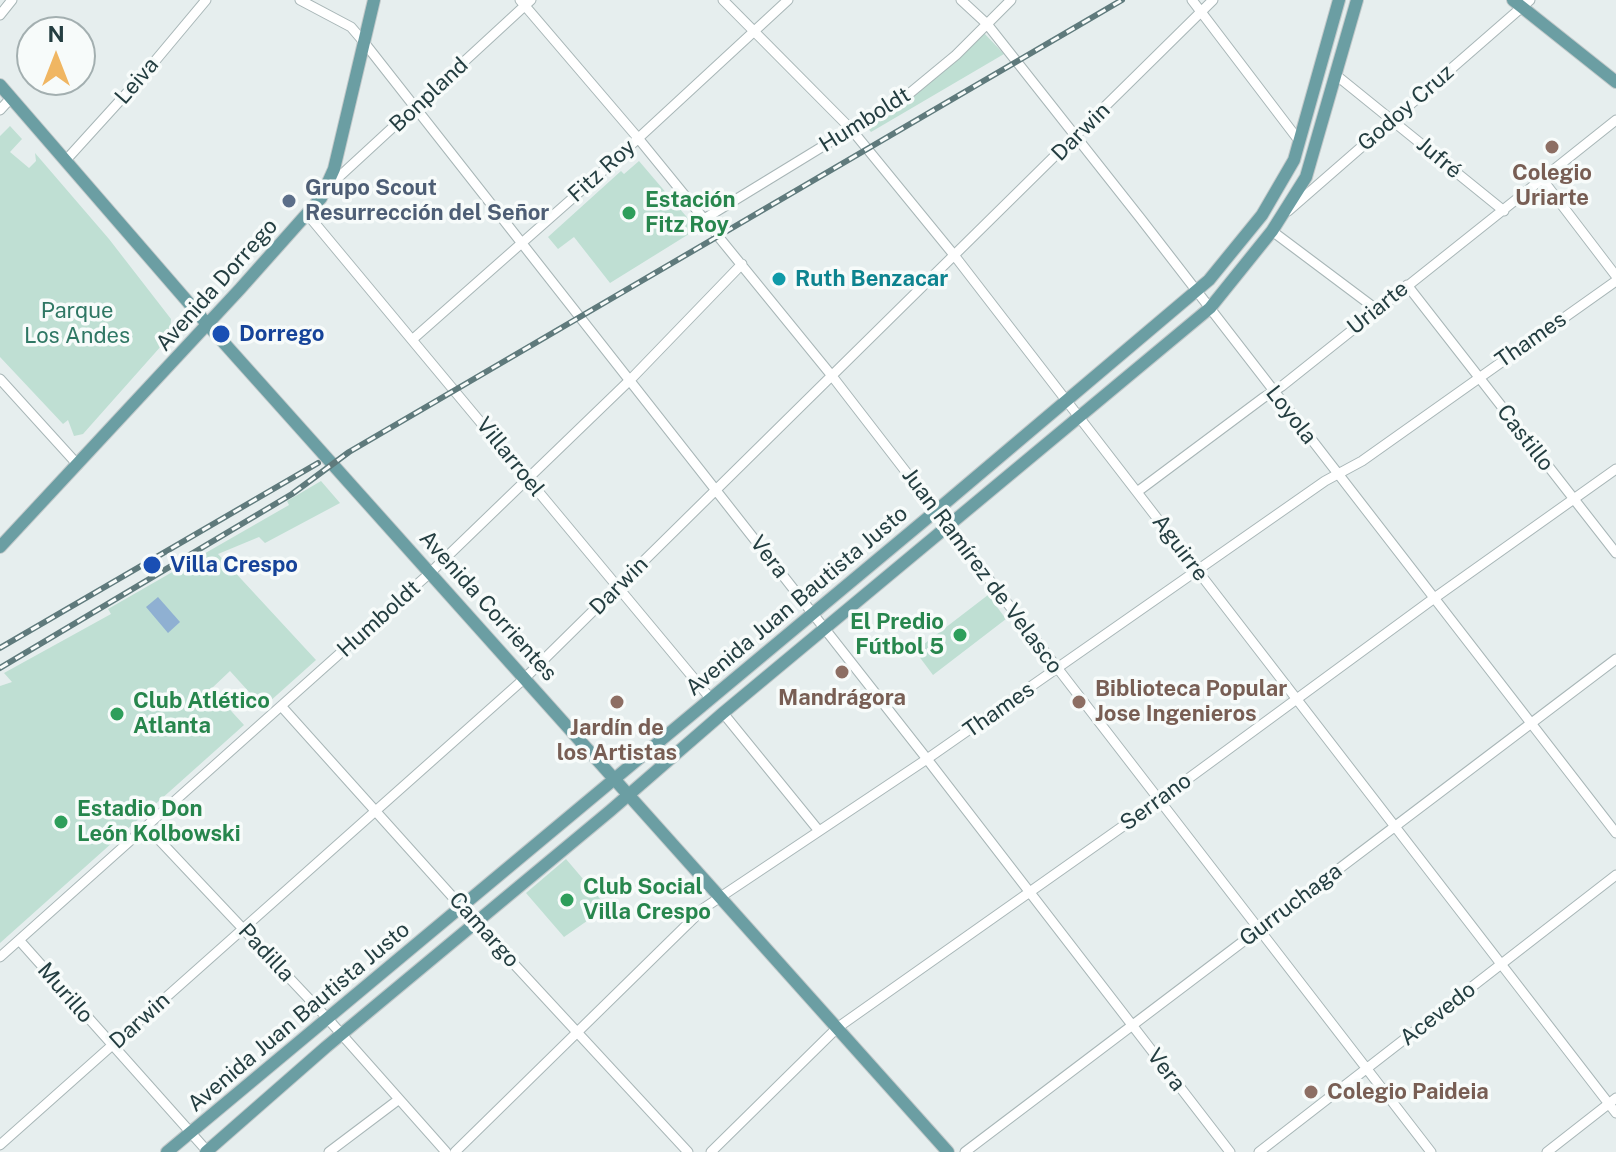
<!DOCTYPE html>
<meta charset="utf-8">
<style>
body{margin:0}
#map{position:relative;width:1616px;height:1152px;overflow:hidden;background:#e6eeee;font-family:"Public Sans",sans-serif}
canvas{display:block}
.north{position:absolute;left:16px;top:16px;width:80px;height:80px;box-sizing:border-box;background:#f7fbfa;border:2px solid #a3afb0;border-radius:50%;rotate:0deg;font-size:22px;font-weight:700;line-height:32px;text-align:center;color:#243e41}
.north::after{content:'';display:block;margin:auto;width:28px;height:36px;background:#f0b662;clip-path:polygon(50% 0,100% 100%,50% 72%,0 100%)}
</style>
<div id="map">
<canvas width="1616" height="1152"></canvas>
<div class="north">N</div>
</div>
<script>
const ctx = document.querySelector('canvas').getContext('2d');
ctx.lineJoin = 'round';
function fillPath(path, color) {
  ctx.fillStyle = color;
  ctx.fill(path, 'evenodd');
}
function toPath(rows) {
  const path = new Path2D();
  for (const r of rows) {
    path.moveTo(r[0], r[1]);
    for (let i = 2; i < r.length; i += 2) path.lineTo(r[i], r[i + 1]);
  }
  return path;
}
function stroke(path, color, width, dash) {
  ctx.strokeStyle = color;
  ctx.lineWidth = width;
  ctx.lineCap = dash ? 'butt' : 'round';
  ctx.setLineDash(dash || []);
  ctx.stroke(path);
}
function label(font, color, halo, rows, align = 'center') {
  ctx.font = font + ' "Public Sans",sans-serif';
  ctx.lineWidth = 7;
  ctx.setLineDash([]);
  ctx.textBaseline = 'middle';
  ctx.strokeStyle = halo;
  ctx.fillStyle = color;
  for (const [text, x, y, turn = 0] of rows) {
    ctx.save();
    ctx.translate(x, y);
    ctx.rotate((+turn || 0) * Math.PI / 180);
    ctx.textAlign = isNaN(turn) ? turn : align;
    if (halo) ctx.strokeText(text, 0, 0);
    ctx.fillText(text, 0, 0);
    ctx.restore();
  }
}
const green = toPath([
 [984,33,1004,54,871,132,866,126,911,96],
 [10,126,22,139,10,152,29,168,36,161,35,153,109,239,171,319,170,336,83,434,74,436,68,420,63,424,0,357,0,136],
 [639,161,697,229,610,283,574,237,558,249,548,237,621,171,624,174],
 [321,481,340,503,265,543,259,537,218,554,316,660,268,703,259,703,230,671,211,689,244,725,0,943,0,686,12,682,4,673,111,614,108,609,289,505,287,501],
 [988,595,1006,619,933,675,915,651],
 [566,859,607,907,564,937,526,893]
]);
const water = toPath([
 [158,597,180,622,168,633,146,607]
]);
const minor = toPath([
 [300,0,351,27,363,41,927,759,1230,1152],
 [520,0,638,138,832,376,1431,1152],
 [723,0,851,129,954,255,1616,1113],
 [961,0,987,24,1141,219,1616,833],
 [1192,0,1300,142],
 [0,15,12,0],
 [1336,75,1504,211],
 [0,110,11,98],
 [66,160,145,73,206,0],
 [1542,179,1616,276],
 [328,187,531,0],
 [1288,211,1530,0],
 [308,215,711,699],
 [704,219,910,93,956,55,1011,0],
 [1272,231,1376,309],
 [1407,285,1616,553],
 [413,339,592,181,788,0],
 [0,379,78,465],
 [1137,492,1263,398,1282,386,1616,120],
 [282,707,476,923,688,1152],
 [723,713,819,831],
 [147,827,328,1019,446,1152],
 [19,940,208,1152],
 [0,957,431,572,631,379,742,264],
 [0,1145,525,678,1213,0],
 [329,1152,398,1100],
 [455,1152,704,908,927,759,1325,481,1362,461,1616,281],
 [711,1152,837,1028,1136,817,1433,599,1616,469],
 [965,1152,1616,659],
 [1259,1152,1616,875],
 [1547,1152,1616,1098]
]);
const major = toPath([
 [1513,0,1616,82],
 [0,85,207,324,948,1152],
 [0,547,240,289,321,198,334,169,374,0],
 [167,1152,937,510,1209,280,1262,215,1294,160,1339,0],
 [206,1152,326,1047,610,811,723,713,1210,308,1272,231,1306,177,1357,0]
]);
const rail = toPath([
 [0,648,318,463],
 [0,668,292,494,349,452,1122,0]
]);
const markers = [
 [1552,147,8,"#8d6e63"],
 [289,201,8,"#5c6f8a"],
 [629,213,8,"#2e9e5b"],
 [779,279,8,"#0f9aa8"],
 [221,334,10,"#1a4fb4"],
 [152,565,10,"#1a4fb4"],
 [960,635,8,"#2e9e5b"],
 [842,672,8,"#8d6e63"],
 [617,702,8,"#8d6e63"],
 [1079,702,8,"#8d6e63"],
 [117,714,8,"#2e9e5b"],
 [61,822,8,"#2e9e5b"],
 [567,900,8,"#2e9e5b"],
 [1311,1092,8,"#8d6e63"]
];
const streetNames = [
 ["Leiva",137,81,-49],
 ["Bonpland",429,95,-43],
 ["Godoy Cruz",1406,108,-41],
 ["Humboldt",865,120,-32],
 ["Darwin",1081,132,-45],
 ["Jufré",1439,158,40],
 ["Fitz Roy",602,171,-42],
 ["Avenida Dorrego",217,285,-48],
 ["Uriarte",1378,308,-39],
 ["Thames",1531,340,-35],
 ["Loyola",1291,415,52],
 ["Castillo",1525,438,52],
 ["Villarroel",510,457,51],
 ["Aguirre",1180,548,53],
 ["Vera",769,557,52],
 ["Juan Ramírez de Velasco",982,571,53],
 ["Darwin",619,586,-45],
 ["Avenida Juan Bautista Justo",797,601,-40],
 ["Avenida Corrientes",488,606,48],
 ["Humboldt",379,619,-42],
 ["Thames",999,710,-35],
 ["Serrano",1156,802,-36],
 ["Gurruchaga",1291,905,-37],
 ["Camargo",484,930,48],
 ["Padilla",266,953,47],
 ["Murillo",65,993,49],
 ["Acevedo",1438,1014,-38],
 ["Avenida Juan Bautista Justo",299,1017,-40],
 ["Darwin",140,1021,-42],
 ["Vera",1166,1070,52]
];
const educationNames = [
 ["Colegio",1552,173],
 ["Uriarte",1552,198],
 ["Biblioteca Popular",1095,689,"left"],
 ["Jose Ingenieros",1095,714,"left"],
 ["Mandrágora",842,698],
 ["Jardín de",617,728],
 ["los Artistas",617,753],
 ["Colegio Paideia",1327,1092,"left"]
];
const serviceNames = [
 ["Grupo Scout",305,188],
 ["Resurrección del Señor",305,213]
];
const leisureNames = [
 ["Estación",645,200],
 ["Fitz Roy",645,225],
 ["El Predio",944,622,"right"],
 ["Fútbol 5",944,647,"right"],
 ["Club Atlético",133,701],
 ["Atlanta",133,726],
 ["Estadio Don",77,809],
 ["León Kolbowski",77,834],
 ["Club Social",583,887],
 ["Villa Crespo",583,912]
];
const cultureNames = [
 ["Ruth Benzacar",795,279]
];
const parkNames = [
 ["Parque",77,311],
 ["Los Andes",77,336]
];
const transitNames = [
 ["Dorrego",239,334],
 ["Villa Crespo",170,565]
];
fillPath(green, '#bfdfd3');
fillPath(water, '#8fb0d2');
stroke(minor, '#a8b6b7', 11);
stroke(major, '#c2c9ca', 14);
stroke(minor, '#fff', 9);
stroke(major, '#6b9ea3', 12);
stroke(rail, '#5f7a7c', 6);
stroke(rail, '#f7fbfa', 3, [9]);
for (const [x, y, r, color] of markers) {
  const dot = new Path2D();
  dot.arc(x, y, r, 0, 2 * Math.PI);
  ctx.fillStyle = color;
  ctx.fill(dot);
  stroke(dot, '#f7fbfa', 3);
}
label('22px', '#243e41', '#f7fbfa', streetNames);
label('bold 22px', '#785e54', '#f7fbfa', educationNames);
label('bold 22px', '#4e5e75', '#f7fbfa', serviceNames, 'left');
label('bold 22px', '#27864d', '#f7fbfa', leisureNames, 'left');
label('bold 22px', '#0d838f', '#f7fbfa', cultureNames, 'left');
label('22px', '#2f7764', '#f7fbfa', parkNames);
label('bold 22px', '#164399', '#f7fbfa', transitNames, 'left');
</script>
